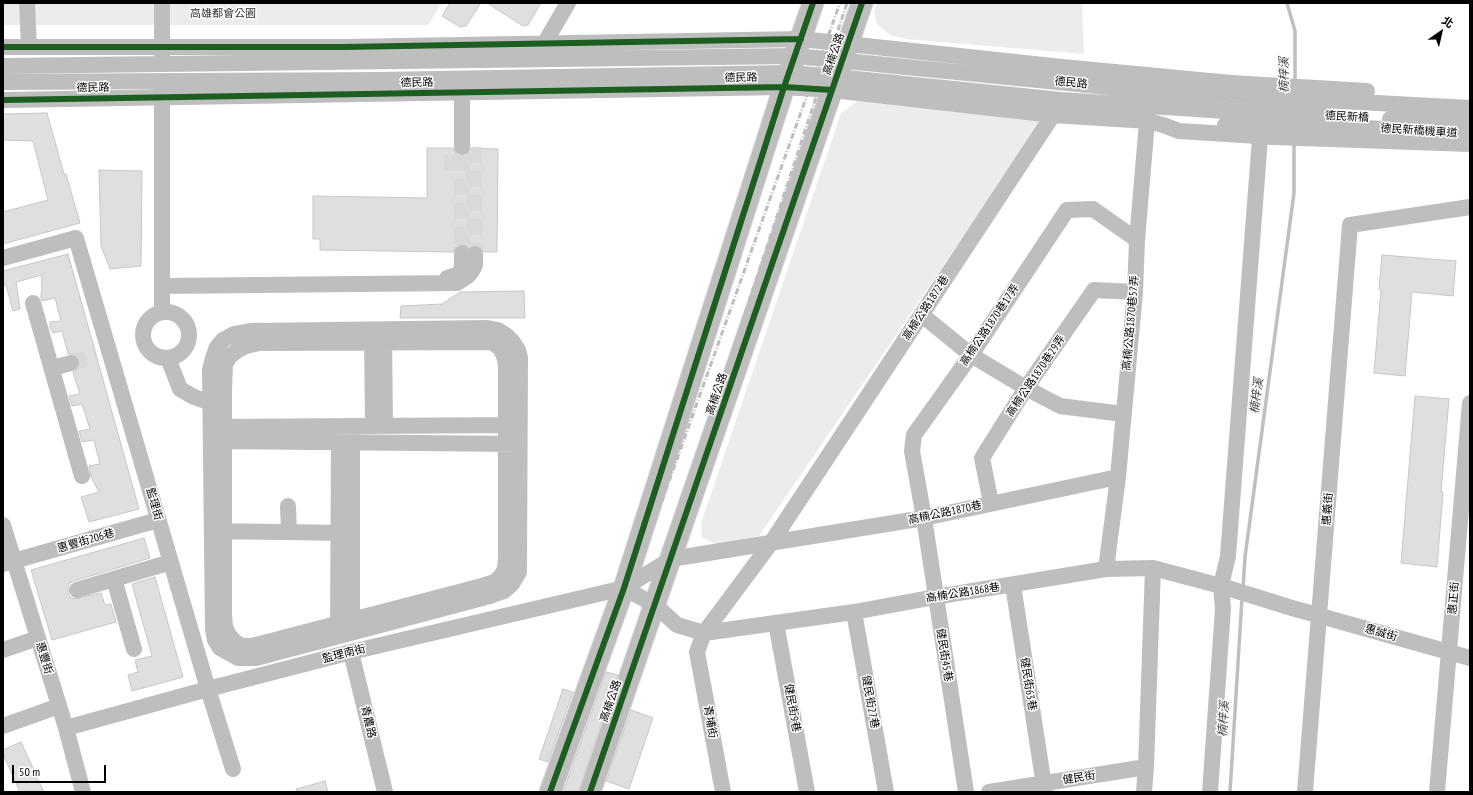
<!DOCTYPE html>
<meta charset="utf-8">
<style>
body{margin:0}
#map{position:relative;width:1473px;height:795px;overflow:hidden;background:#fff;font-family:"PT Sans Narrow","Noto Sans TC",sans-serif}
canvas{display:block}
.frame{position:absolute;inset:0;border:4px solid #000;pointer-events:none}
.north{position:absolute;left:1421px;top:12px;width:40px;height:40px;-webkit-text-stroke:3px #fff;paint-order:stroke;rotate:34deg;font-size:11px;font-weight:700;line-height:16px;text-align:center;color:#000}
.north::after{content:'';display:block;margin:auto;width:14px;height:18px;background:#000;clip-path:polygon(50% 0,100% 100%,50% 72%,0 100%)}
.scale{position:absolute;left:12px;top:765px;width:94px;height:18px;box-sizing:border-box;border:2px solid #000;border-top:0;padding-left:5px;font-size:12px;line-height:14px;white-space:nowrap;color:#000;-webkit-text-stroke:3px #fff;paint-order:stroke}
</style>
<div id="map">
<canvas width="1473" height="795"></canvas>
<div class="frame"></div>
<div class="north">北</div>
<div class="scale">50 m</div>
</div>
<script>
const ctx = document.querySelector('canvas').getContext('2d');
ctx.lineJoin = 'round';
function fillPath(path, color) {
  ctx.fillStyle = color;
  ctx.fill(path, 'evenodd');
}
function toPath(rows) {
  const path = new Path2D();
  for (const r of rows) {
    if (r.length === 3) {
      path.moveTo(r[0] + r[2], r[1]);
      path.arc(r[0], r[1], r[2], 0, 2 * Math.PI);
      continue;
    }
    path.moveTo(r[0], r[1]);
    for (let i = 2; i < r.length; i += 2) path.lineTo(r[i], r[i + 1]);
  }
  return path;
}
function stroke(path, color, width, dash) {
  ctx.strokeStyle = color;
  ctx.lineWidth = width;
  ctx.lineCap = dash ? 'butt' : 'round';
  ctx.setLineDash(dash || []);
  ctx.stroke(path);
}
function label(font, color, halo, rows, align = 'center') {
  ctx.font = font + ' "PT Sans Narrow","Noto Sans TC",sans-serif';
  ctx.lineWidth = 3;
  ctx.setLineDash([]);
  ctx.textBaseline = 'middle';
  ctx.strokeStyle = halo;
  ctx.fillStyle = color;
  for (const [text, x, y, turn = 0] of rows) {
    ctx.save();
    ctx.translate(x, y);
    ctx.rotate((+turn || 0) * Math.PI / 180);
    ctx.textAlign = isNaN(turn) ? turn : align;
    if (halo) ctx.strokeText(text, 0, 0);
    ctx.fillText(text, 0, 0);
    ctx.restore();
  }
}
const green = toPath([
 [3,3,442,3,428,25,3,25],
 [877,3,1082,3,1084,54,905,39,890,35,877,24,874,12],
 [858,101,1042,121,759,536,716,544,702,537,701,523,841,113]
]);
const stream = toPath([
 [1287,3,1295,31,1295,83],
 [1243,589,1245,557,1294,193,1294,141],
 [1230,792,1242,598]
]);
const building = toPath([
 [450,3,481,3,466,26,460,27,442,16,450,3],
 [487,3,541,3,528,25,523,26,487,3],
 [47,113,64,174,66,174,80,223,3,244,3,212,48,200,33,141,3,140,3,114,47,113],
 [427,148,453,148,457,155,462,156,467,155,471,148,498,149,497,252,484,252,479,246,475,245,469,247,462,244,457,245,453,252,320,250,320,239,313,239,313,196,427,198,427,148],
 [99,170,142,171,141,266,110,269,101,246,99,170],
 [68,254,139,509,89,522,81,497,99,492,91,477,89,466,100,464,94,440,82,442,79,431,90,429,82,404,72,406,69,396,80,394,73,372,77,370,80,366,80,360,77,356,74,354,68,354,62,331,53,333,50,328,50,322,61,321,55,298,42,301,41,299,42,275,16,282,20,309,13,311,6,285,3,285,3,271,68,254],
 [1382,255,1456,261,1453,296,1412,292,1405,376,1374,373,1381,290,1379,289,1382,255],
 [524,291,525,318,400,318,401,306,442,304,460,292,524,291],
 [1415,396,1449,399,1441,492,1443,492,1437,567,1401,563,1415,396],
 [144,538,150,558,74,581,70,583,68,587,68,592,70,597,75,599,101,593,105,605,111,604,116,622,52,640,31,570,144,538],
 [155,577,183,677,132,691,128,675,138,672,135,660,152,656,132,584,155,577],
 [606,672,618,675,578,792,563,792,606,672],
 [563,689,573,692,548,762,539,759,563,689],
 [631,710,653,718,629,789,606,781,631,710],
 [21,742,44,792,20,792,3,754,3,750,21,742],
 [325,781,328,792,297,792,296,789,325,781]
]);
const minorTunnel = toPath([
 [473,147,475,254],
 [462,155,462,253],
 [452,171,452,147],
 [71,363,96,356]
]);
const minor = toPath([
 [27,3,29,47],
 [3,47,344,47,801,39,1062,67,1231,83],
 [545,54,544,44,568,3],
 [162,57,162,3],
 [3,66,795,56,1149,91,1229,95],
 [3,82,380,80,790,73,837,77,1061,100,1225,111],
 [162,87,162,312],
 [3,100,784,87,832,90,1053,115,1148,121,1163,125,1179,131,1273,137,1470,144],
 [462,147,462,82],
 [3,258,76,238,208,689,233,769],
 [447,278,456,275,460,272,462,268,462,253],
 [162,286,457,283,469,275,472,271,475,265,475,254],
 [33,303,82,476],
 [166,335,23],
 [922,315,971,355,1026,388,1060,406,1123,414],
 [487,328,498,330,506,335,513,342,518,350,520,358,519,572,512,584,504,591,490,596,256,658,238,658,220,648,215,640,213,630,210,370,213,358,217,347,223,340,234,334,250,331,487,328],
 [372,333,373,426],
 [384,333,385,426],
 [492,342,500,348,504,356,506,365,506,556,505,569,501,576,495,582,482,586,252,646,242,646,234,641,229,635,225,627,224,615,224,392,225,364,230,356,238,350,246,346,259,343,492,342],
 [168,358,180,389,194,397,211,403],
 [52,368,71,363],
 [213,427,516,425],
 [352,432,352,629],
 [215,441,517,444],
 [991,503,982,458,1026,388,1094,290,1135,292],
 [288,506,289,532],
 [3,525,66,728,83,792],
 [214,531,348,533],
 [3,564,158,520],
 [1106,569,1118,477,1135,292,1137,240,1148,110],
 [114,579,134,649],
 [1013,585,1045,792],
 [624,588,655,605,677,625,704,633,854,612,935,597,1106,569,1153,568,1221,586,1292,608,1470,658],
 [77,590,171,562],
 [854,612,886,792],
 [776,623,807,792],
 [338,633,339,432],
 [3,650,38,638],
 [351,652,385,792],
 [3,726,59,706],
 [66,728,208,689,351,652,624,588,671,559,924,518,1118,477],
 [723,792,697,652,704,633,771,543,1053,115,1057,107],
 [966,792,924,518,912,451,914,435,971,355,1067,210,1093,209,1137,240],
 [989,792,1146,767],
 [1144,792,1146,767,1153,568],
 [1210,792,1223,609,1221,586,1228,556,1261,125],
 [1305,792,1350,225,1470,207],
 [1437,792,1470,403]
]);
const major = toPath([
 [550,792,624,588,784,87,813,3],
 [590,792,862,3]
]);
const rail = toPath([
 [560,792,642,557,840,3],
 [584,792,666,554,847,3]
]);
const minorBridge = toPath([
 [1231,83,1367,91],
 [1229,95,1470,108],
 [1225,111,1327,116],
 [1390,119,1470,123],
 [1225,125,1348,127,1470,134]
]);
const cycleway = toPath([
 [3,47,344,47,801,39],
 [3,100,784,87,832,90],
 [550,792,624,588,784,87,813,3],
 [590,792,862,3]
]);
const parkNames = [
 ["高雄都會公園",223,14]
];
const streetNames = [
 ["高楠公路",834,54,-71],
 ["德民路",741,78,-1],
 ["德民路",417,83,-1],
 ["德民路",1071,83,6],
 ["德民路",93,88,-1],
 ["德民新橋",1347,117,3],
 ["德民新橋機車道",1419,131,4],
 ["高楠公路1872巷",926,308,-57],
 ["高楠公路1870巷57弄",1131,323,-85],
 ["高楠公路1870巷17弄",990,325,-56],
 ["高楠公路1870巷29弄",1036,376,-56],
 ["高楠公路",717,394,-71],
 ["監理街",154,504,74],
 ["惠義街",1328,509,-86],
 ["高楠公路1870巷",945,513,-12],
 ["惠豐街206巷",86,541,-16],
 ["高楠公路1868巷",963,593,-9],
 ["惠正街",1454,598,-85],
 ["惠誠街",1381,633,16],
 ["監理南街",344,654,-14],
 ["健民街45巷",944,655,81],
 ["惠豐街",44,658,73],
 ["健民街63巷",1028,684,81],
 ["高楠公路",611,701,-71],
 ["健民街27巷",870,702,80],
 ["健民街9巷",792,708,80],
 ["青農路",368,722,77],
 ["青埔街",710,722,80],
 ["健民街",1079,778,-9]
];
const waterNames = [
 ["楠梓溪",1285,75,-90],
 ["楠梓溪",1257,396,-82],
 ["楠梓溪",1224,719,-86]
];
fillPath(green, '#ececec');
stroke(stream, '#bfbfbf', 3.5);
fillPath(building, '#dfdfdf');
stroke(building, '#c7c7c7', 1);
stroke(minorTunnel, '#d9d9d9', 16, [16, 8]);
stroke(major, '#dbdbdb', 23);
stroke(minor, '#bebebe', 16);
stroke(major, '#bebebe', 21);
stroke(rail, '#bebebe', 3, [6, 2, 1, 2]);
stroke(minorBridge, '#bebebe', 16);
stroke(cycleway, '#1b5e20', 6);
label('11px', '#333', '#fff', parkNames);
label('11px', '#000', '#fff', streetNames);
label('italic 12px', '#444', '#fff', waterNames);
</script>
